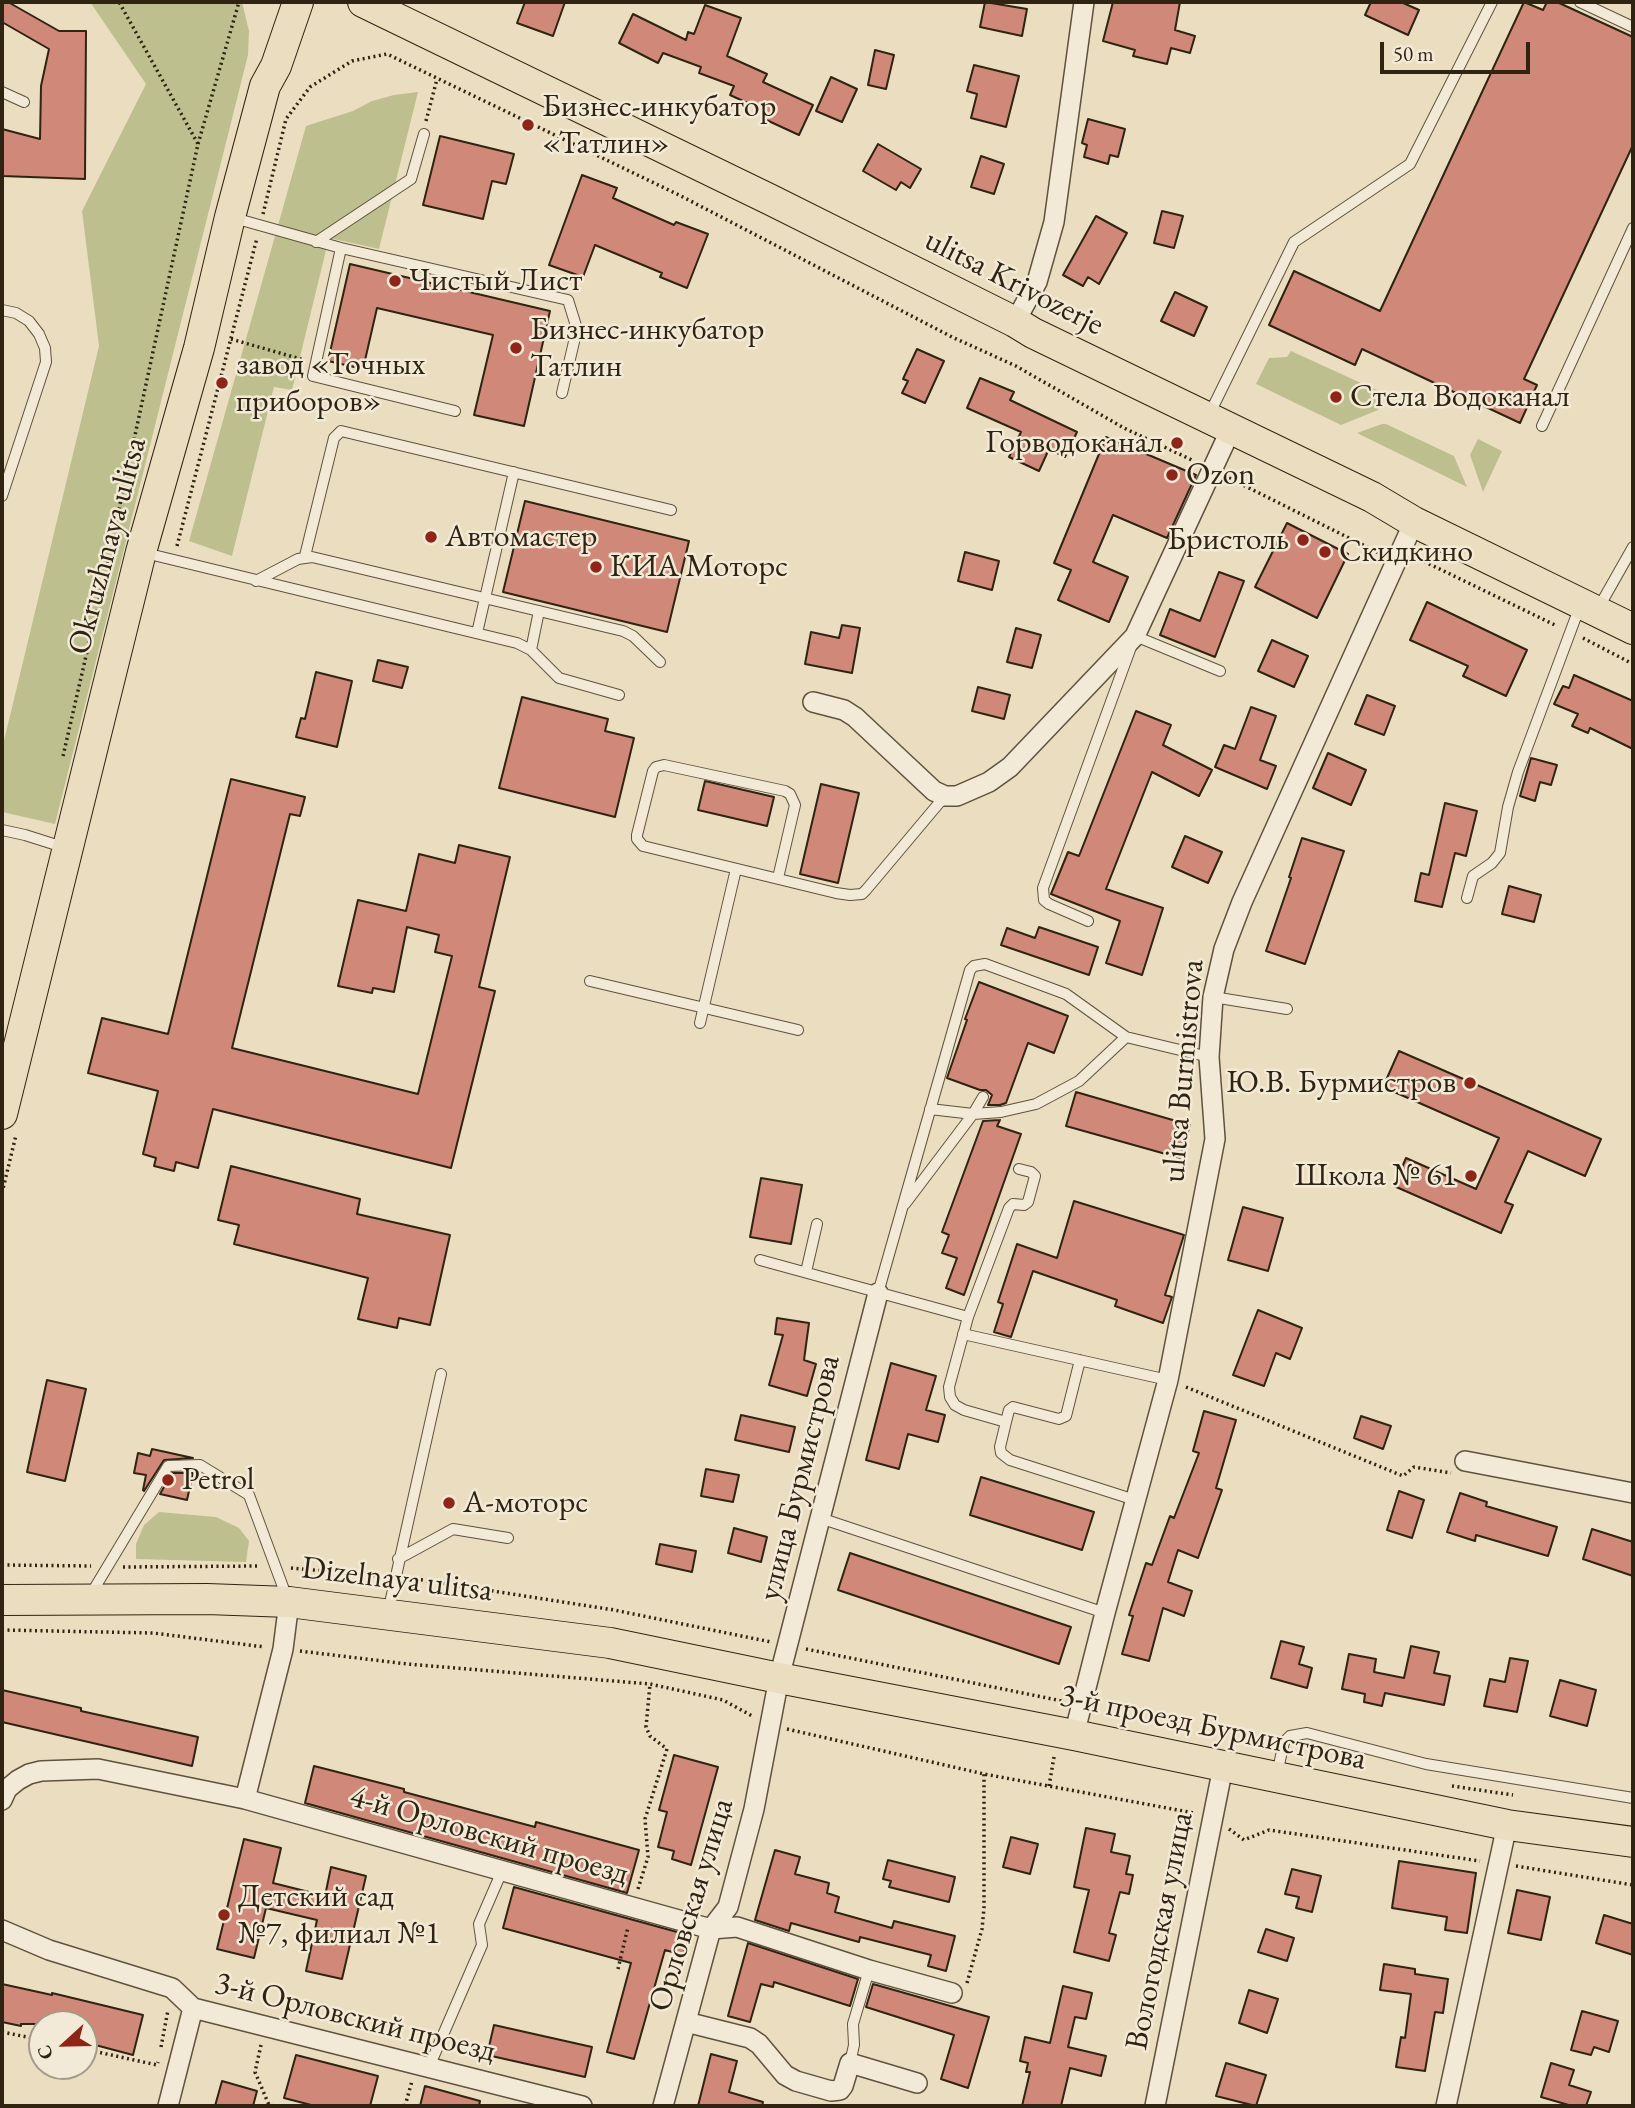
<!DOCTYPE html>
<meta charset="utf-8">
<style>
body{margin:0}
#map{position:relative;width:1635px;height:2108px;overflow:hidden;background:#ebdec0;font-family:"EB Garamond",serif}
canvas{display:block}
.frame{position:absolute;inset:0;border:4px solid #2f2312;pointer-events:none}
.north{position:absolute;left:28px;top:2010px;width:70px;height:70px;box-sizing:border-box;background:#f2ead6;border:2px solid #a49a88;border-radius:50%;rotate:248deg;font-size:19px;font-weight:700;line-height:28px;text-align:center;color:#2f2312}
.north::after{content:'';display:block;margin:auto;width:24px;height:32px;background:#8f2418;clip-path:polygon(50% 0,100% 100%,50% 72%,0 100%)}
.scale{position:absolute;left:1380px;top:42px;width:150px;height:32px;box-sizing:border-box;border:4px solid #2f2312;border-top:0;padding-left:9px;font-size:21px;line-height:24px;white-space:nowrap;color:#2f2312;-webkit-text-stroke:5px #f2ead6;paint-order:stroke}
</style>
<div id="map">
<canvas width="1635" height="2108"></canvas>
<div class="frame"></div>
<div class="north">С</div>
<div class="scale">50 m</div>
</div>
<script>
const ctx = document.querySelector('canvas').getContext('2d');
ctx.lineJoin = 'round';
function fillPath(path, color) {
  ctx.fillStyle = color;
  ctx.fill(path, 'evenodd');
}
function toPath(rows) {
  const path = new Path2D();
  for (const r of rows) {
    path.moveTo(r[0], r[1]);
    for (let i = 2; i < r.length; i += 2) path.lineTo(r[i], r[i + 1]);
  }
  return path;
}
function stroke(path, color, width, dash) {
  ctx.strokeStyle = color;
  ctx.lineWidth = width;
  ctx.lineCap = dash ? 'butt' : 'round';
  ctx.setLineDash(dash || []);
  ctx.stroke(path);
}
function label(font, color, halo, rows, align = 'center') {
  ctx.font = font + ' "EB Garamond",serif';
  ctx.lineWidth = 5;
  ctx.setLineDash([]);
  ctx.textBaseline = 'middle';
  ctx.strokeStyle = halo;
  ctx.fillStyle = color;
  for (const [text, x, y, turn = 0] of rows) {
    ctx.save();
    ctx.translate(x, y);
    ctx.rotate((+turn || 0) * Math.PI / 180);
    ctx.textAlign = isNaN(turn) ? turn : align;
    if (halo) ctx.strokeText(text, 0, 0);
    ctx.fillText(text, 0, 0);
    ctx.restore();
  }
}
const green = toPath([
 [90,2,242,2,249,31,248,55,55,824,2,812,2,749,99,346,82,211,146,84],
 [418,92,379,249,329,238,292,390,274,387,232,556,189,541,306,126,353,111,372,101,394,95],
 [1291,351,1383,393,1384,396,1378,410,1341,425,1256,384,1269,358,1287,357],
 [1382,424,1386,424,1454,456,1467,487,1357,433],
 [1478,439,1502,451,1483,492,1470,455],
 [159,1512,216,1517,239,1528,249,1541,246,1562,136,1559,136,1544,144,1525]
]);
const building = toPath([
 [2,2,8,2,59,31,86,31,85,179,2,176,2,129,40,139,41,86,49,49,2,22,2,2],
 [525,2,565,2,553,36,517,23,525,2],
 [985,2,1027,9,1022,36,980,27,985,2],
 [1113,2,1180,2,1175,30,1195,36,1190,53,1171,48,1167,64,1133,56,1135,50,1103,41,1113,2],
 [1371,2,1401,2,1419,10,1408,35,1365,15,1371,2],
 [1524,2,1543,10,1547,2,1557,2,1633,37,1633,145,1524,379,1537,385,1520,423,1362,349,1355,365,1269,325,1294,271,1380,311,1524,2],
 [705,5,741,18,727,56,767,74,763,82,813,105,799,135,762,118,765,111,730,95,734,86,699,73,701,67,663,53,658,63,619,43,633,14,686,40,688,32,694,34,705,5],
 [875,50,894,55,886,89,868,85,875,50],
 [974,65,1019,76,1006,127,971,118,977,94,967,91,974,65],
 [831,77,857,89,842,122,816,111,831,77],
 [1088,119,1125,129,1118,157,1110,155,1108,164,1084,157,1087,145,1082,143,1088,119],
 [440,136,514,154,506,184,492,181,483,219,423,205,440,136],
 [878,144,921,169,910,188,901,182,896,190,863,171,878,144],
 [981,156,1004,164,994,194,971,187,981,156],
 [582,175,617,188,613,198,674,225,676,222,708,234,687,288,660,277,662,273,595,245,583,277,549,265,582,175],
 [1162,211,1183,216,1174,248,1154,243,1162,211],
 [1096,216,1127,233,1099,284,1088,277,1083,286,1063,275,1096,216],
 [350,264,550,311,524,426,474,415,493,335,377,308,363,369,328,361,350,264],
 [1175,292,1207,307,1194,336,1161,321,1175,292],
 [917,349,944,361,925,403,902,393,908,381,903,379,917,349],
 [980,378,1014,392,1010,400,1077,432,1065,457,1049,449,1039,471,1009,457,1021,432,967,408,980,378],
 [1106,437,1196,475,1167,538,1113,515,1093,562,1128,577,1109,622,1058,600,1071,570,1054,563,1106,437],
 [525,501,689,541,667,632,503,592,525,501],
 [1287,523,1348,554,1317,618,1255,587,1287,523],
 [965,552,999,561,992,590,958,581,965,552],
 [1219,572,1244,581,1215,657,1160,635,1170,609,1200,621,1219,572],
 [1427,602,1527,650,1506,696,1463,676,1468,666,1410,640,1427,602],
 [842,625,860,628,852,673,805,664,811,632,839,638,842,625],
 [1016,628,1041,635,1032,668,1007,662,1016,628],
 [1272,640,1308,656,1294,687,1258,671,1272,640],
 [378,660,408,667,402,688,373,681,378,660],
 [316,672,352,681,337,747,296,737,301,718,305,719,316,672],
 [1574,675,1633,701,1633,749,1590,728,1588,733,1572,726,1578,714,1554,704,1563,686,1569,688,1574,675],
 [978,687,1010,695,1004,719,972,711,978,687],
 [1367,695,1395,706,1384,735,1355,724,1367,695],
 [522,697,608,719,605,731,634,738,615,817,499,788,522,697],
 [1251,707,1276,716,1260,760,1276,766,1267,789,1215,767,1224,745,1235,749,1251,707],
 [1136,711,1171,725,1163,745,1212,770,1199,796,1152,772,1106,889,1163,908,1142,975,1106,963,1120,921,1051,894,1068,852,1079,856,1136,711],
 [1328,753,1366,770,1351,805,1313,788,1328,753],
 [1531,758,1557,765,1551,785,1540,782,1535,801,1520,796,1531,758],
 [231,779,305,797,300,816,290,814,232,1048,418,1094,452,956,435,952,439,935,407,927,394,992,373,988,372,993,338,986,358,900,406,911,419,854,455,863,459,845,510,857,479,987,495,991,451,1168,213,1109,198,1168,176,1162,174,1171,154,1166,156,1158,143,1154,158,1091,88,1073,102,1018,168,1034,231,779],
 [705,781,774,797,767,826,698,810,705,781],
 [821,784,859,793,838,883,800,874,821,784],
 [1445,803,1477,811,1466,856,1455,853,1442,907,1415,901,1421,873,1429,875,1445,803],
 [1185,836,1222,852,1208,883,1172,867,1185,836],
 [1302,838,1344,851,1305,964,1266,951,1291,878,1289,877,1302,838],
 [1509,886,1541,895,1534,922,1502,914,1509,886],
 [1039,927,1098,947,1089,975,1001,945,1007,928,1035,938,1039,927],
 [979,982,1068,1016,1054,1053,1028,1043,1006,1103,1000,1105,988,1105,992,1095,986,1090,980,1090,947,1078,967,1020,965,1019,979,982],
 [1399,1051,1601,1139,1585,1176,1528,1151,1505,1202,1513,1205,1501,1233,1394,1186,1406,1158,1476,1189,1499,1138,1383,1087,1399,1051],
 [1076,1092,1190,1125,1180,1158,1066,1126,1076,1092],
 [1000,1120,997,1126,1021,1134,964,1295,946,1288,957,1258,942,1253,949,1235,942,1232,983,1121,1000,1120],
 [231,1166,360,1199,357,1214,450,1235,430,1325,399,1318,397,1328,358,1319,368,1278,234,1244,239,1225,218,1220,231,1166],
 [761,1178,802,1185,791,1244,750,1237,761,1178],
 [1074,1201,1184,1235,1165,1295,1172,1297,1163,1323,1115,1306,1117,1300,1033,1271,1011,1337,994,1332,1003,1304,998,1302,1017,1244,1057,1258,1074,1201],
 [1243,1207,1283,1218,1268,1271,1228,1260,1243,1207],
 [1258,1310,1302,1328,1290,1359,1276,1353,1264,1386,1233,1375,1258,1310],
 [777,1318,809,1323,804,1360,816,1364,807,1396,769,1385,783,1335,775,1334,777,1318],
 [891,1363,936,1376,926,1410,945,1415,938,1442,908,1434,899,1469,866,1460,891,1363],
 [47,1380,86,1389,65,1481,27,1472,47,1380],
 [1204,1411,1236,1420,1216,1488,1222,1490,1198,1558,1178,1550,1168,1582,1192,1591,1184,1616,1163,1608,1149,1661,1122,1654,1133,1616,1129,1615,1146,1563,1152,1565,1170,1516,1174,1518,1199,1453,1193,1451,1204,1411],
 [741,1415,795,1427,789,1452,735,1440,741,1415],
 [1361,1416,1391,1426,1383,1449,1354,1438,1361,1416],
 [152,1449,193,1458,164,1460,144,1491,143,1490,146,1475,134,1473,138,1453,150,1456,152,1449],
 [706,1469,739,1475,733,1502,701,1496,706,1469],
 [172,1473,193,1473,187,1500,160,1494,172,1473],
 [981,1477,1094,1512,1082,1550,970,1515,981,1477],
 [1399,1491,1424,1500,1412,1538,1387,1530,1399,1491],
 [1460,1493,1487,1502,1486,1506,1557,1527,1548,1556,1476,1535,1475,1541,1447,1532,1460,1493],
 [734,1528,767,1537,761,1562,728,1553,734,1528],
 [1592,1529,1633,1542,1633,1576,1583,1559,1592,1529],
 [660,1544,696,1551,692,1572,656,1564,660,1544],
 [850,1553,1071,1627,1059,1664,838,1590,850,1553],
 [1281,1641,1304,1647,1299,1664,1312,1668,1307,1688,1271,1678,1281,1641],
 [1411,1646,1439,1652,1434,1673,1450,1676,1444,1705,1385,1693,1382,1706,1364,1702,1365,1694,1342,1689,1349,1654,1376,1659,1374,1672,1404,1678,1411,1646],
 [1510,1658,1528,1661,1517,1712,1484,1706,1490,1679,1505,1682,1510,1658],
 [1560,1680,1596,1690,1587,1726,1550,1716,1560,1680],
 [2,1690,81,1708,81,1711,198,1737,192,1766,2,1722,2,1690],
 [674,1755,718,1767,691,1865,672,1859,674,1851,658,1847,667,1812,659,1810,674,1755],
 [314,1766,404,1789,404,1792,535,1827,536,1822,639,1850,627,1893,305,1803,314,1766],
 [1086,1828,1115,1834,1111,1852,1130,1856,1126,1874,1133,1875,1129,1894,1120,1892,1109,1933,1116,1935,1109,1961,1074,1952,1089,1890,1074,1887,1086,1828],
 [1011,1837,1038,1844,1030,1874,1003,1867,1011,1837],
 [244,1839,281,1848,273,1883,325,1896,331,1867,366,1876,342,1979,306,1971,317,1920,266,1908,254,1958,217,1949,244,1839],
 [775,1850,800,1857,795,1874,829,1883,827,1893,839,1897,835,1912,892,1928,894,1921,955,1936,946,1971,928,1966,931,1955,860,1937,859,1942,791,1923,789,1931,755,1920,775,1850],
 [888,1860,955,1877,949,1902,889,1887,891,1881,883,1879,888,1860],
 [1399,1861,1476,1873,1467,1933,1445,1930,1447,1917,1392,1908,1399,1861],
 [1292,1869,1321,1876,1312,1912,1296,1908,1299,1897,1285,1894,1292,1869],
 [514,1887,688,1935,683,1955,665,1950,634,2059,607,2052,631,1963,503,1928,514,1887],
 [1517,1890,1550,1897,1541,1940,1508,1933,1517,1890],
 [1604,1915,1633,1924,1633,1955,1596,1943,1604,1915],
 [1266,1929,1294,1938,1287,1961,1258,1952,1266,1929],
 [748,1943,858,1979,850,2006,774,1982,773,1987,761,1984,750,2022,728,2016,748,1943],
 [1384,1964,1415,1969,1415,1974,1448,1979,1443,2013,1435,2012,1425,2071,1396,2067,1401,2037,1405,2038,1411,1994,1380,1990,1384,1964],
 [2,1984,52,1995,52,1993,143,2015,133,2055,84,2042,84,2024,21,2024,21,2026,2,2022,2,1984],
 [873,1984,989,2017,968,2088,941,2079,954,2035,866,2007,873,1984],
 [1063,1986,1092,1993,1086,2019,1075,2017,1068,2047,1106,2056,1101,2076,1070,2068,1061,2106,1022,2106,1030,2072,1026,2072,1028,2063,1020,2061,1025,2037,1050,2043,1063,1986],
 [1249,1990,1278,1999,1267,2033,1239,2023,1249,1990],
 [1582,2011,1618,2021,1609,2052,1594,2047,1591,2055,1571,2050,1582,2011],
 [494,2025,592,2047,585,2077,487,2055,494,2025],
 [711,2054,737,2061,729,2092,763,2102,762,2106,698,2106,711,2054],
 [296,2055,378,2076,370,2106,315,2106,284,2098,296,2055],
 [1226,2063,1266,2075,1256,2106,1216,2096,1226,2063],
 [1551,2063,1574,2070,1569,2085,1591,2092,1586,2106,1572,2106,1541,2097,1551,2063],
 [222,2081,257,2091,253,2106,215,2106,222,2081],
 [425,2086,480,2101,479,2106,420,2106,425,2086]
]);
const path = toPath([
 [426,121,437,79],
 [198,144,239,2],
 [263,214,286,119,310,87,352,61,387,54,679,195,952,337,1016,366,1124,428,1194,461],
 [231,339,304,360],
 [1229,478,1379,553],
 [177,546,257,238],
 [1419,559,1557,626],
 [1583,638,1633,664],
 [63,756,106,569,198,144,119,2],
 [2,1193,16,1135],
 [1186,1387,1403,1476,1414,1467,1451,1473],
 [2,1565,91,1566],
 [123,1567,259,1566],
 [291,1568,381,1576],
 [410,1578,614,1610,771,1642],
 [2,1630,153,1633,265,1647],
 [806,1649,1062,1701],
 [300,1651,407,1664,650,1684,723,1700,754,1717],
 [787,1729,984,1774,1194,1813],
 [1049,1786,1054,1757],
 [1452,1786,1513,1795],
 [1229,1829,1244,1840,1269,1830,1480,1861],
 [1516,1866,1633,1885],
 [638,1889,648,1857,645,1819,667,1749,650,1736,646,1727,650,1684],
 [618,1969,628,1927],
 [967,1983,982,1929,984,1908,984,1774],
 [2,2032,42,2040],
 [261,2045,255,2072,269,2105,274,2106],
 [161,2047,168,2010],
 [84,2049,157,2065,158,2062],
 [405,2106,412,2081]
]);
const lane = toPath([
 [1580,2,1633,27],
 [2,92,24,102],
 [234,218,341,248,313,376,455,411],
 [316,242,411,179,424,134],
 [341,248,568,300,577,329,562,393],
 [2,310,16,313,29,321,39,334,45,348,46,362,2,496],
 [1209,415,1294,242,1410,164,1492,2],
 [1542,426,1633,228],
 [145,553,517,643,531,650,559,678,619,695],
 [305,556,334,438,341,431,671,510],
 [256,581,298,559,312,557,623,631,633,636,660,662],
 [1599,607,1633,547],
 [477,633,514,472],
 [531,650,539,611],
 [2,830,25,835,66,848],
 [778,878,795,805,790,794,785,791,664,765,656,767,653,771,637,835,637,839,643,846,836,893,850,895,862,894,866,890,945,796],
 [1467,898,1473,876,1492,863,1500,853,1508,807,1518,772,1580,606],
 [1088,921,1049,904,1044,900,1043,888,1135,636,1220,671],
 [590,981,798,1030],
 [1213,997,1287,1009],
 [700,1023,736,869],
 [930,1109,973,1114,1001,1112,1036,1104,1079,1081,1126,1037],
 [905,1204,973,1114,983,1097],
 [760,1260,968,1317],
 [806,1272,817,1224],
 [878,1293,970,970,974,966,985,964,1066,994,1126,1037,1209,1057],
 [963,1334,1168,1380],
 [1080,1360,1066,1416,1059,1419,1013,1407,1009,1410,1006,1422,1000,1447,1001,1453,1010,1460,1135,1500],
 [1006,1422,964,1410,955,1405,950,1397,949,1387,968,1317,1009,1208,1013,1204,1024,1205,1028,1202,1035,1176,1031,1172,1019,1169],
 [820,1518,1105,1613],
 [398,1559,453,1529,508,1538],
 [91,1594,168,1466,200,1465,249,1495,287,1598],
 [388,1612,441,1374],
 [1277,1774,1284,1742,1290,1736,1307,1733,1426,1764,1633,1798],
 [850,2063,854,2045,853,2024,869,1970],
 [429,2067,482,1945,479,1924,502,1871]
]);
const street = toPath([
 [1015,322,1037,282,1054,222,1084,2],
 [813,702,844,710,855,717,934,791,945,796,957,796,989,782,1010,767,1135,636,1231,429],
 [1465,1461,1633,1493],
 [1074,1735,1105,1613,1168,1380,1215,1139,1209,1057,1213,997,1224,949,1242,902,1414,522],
 [245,1799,283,1649,289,1602],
 [2,1800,7,1789,18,1780,29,1774,41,1771,98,1769,245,1799,711,1929,737,1927,869,1970,952,1993],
 [2,1930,49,1950,172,1988,193,2008,582,2106],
 [686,2022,750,2038,759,2044,785,2075,796,2081,831,2091,840,2090,843,2086,850,2063,917,2083],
 [168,2106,193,2008],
 [663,2106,711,1929,728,1907,754,1809,779,1678,878,1293],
 [1155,2106,1223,1767],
 [1446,2106,1507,1825]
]);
const primary = toPath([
 [363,2,771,200,1015,322,1033,333,1372,497,1414,522,1633,629],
 [2,1114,141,552,199,348,230,217,265,86,276,66,298,2],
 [2,1600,207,1599,289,1602,610,1643,779,1678,1074,1735,1507,1825,1633,1842]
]);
const markers = [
 [528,125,7,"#8f2418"],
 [395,281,7,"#8f2418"],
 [516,348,7,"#8f2418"],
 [222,383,7,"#8f2418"],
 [1336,397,7,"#8f2418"],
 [1177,443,7,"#8f2418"],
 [1172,475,7,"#8f2418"],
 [431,537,7,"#8f2418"],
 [1303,540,7,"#8f2418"],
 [1325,552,7,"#8f2418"],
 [596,567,7,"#8f2418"],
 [1470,1083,7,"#8f2418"],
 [1471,1176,7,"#8f2418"],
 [168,1480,7,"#8f2418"],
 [449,1503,7,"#8f2418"],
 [224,1915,7,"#8f2418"]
];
const poiNames = [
 ["Бизнес-инкубатор",542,107],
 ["«Татлин»",542,144],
 ["Чистый Лист",409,281],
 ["Бизнес-инкубатор",530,330],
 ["Татлин",530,367],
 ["завод «Точных",236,365],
 ["приборов»",236,402],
 ["Стела Водоканал",1350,397],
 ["Горводоканал",1163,443,"right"],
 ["Ozon",1186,475],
 ["Автомастер",445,537],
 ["Бристоль",1289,540,"right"],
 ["Скидкино",1339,552],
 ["КИА Моторс",610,567],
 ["Ю.В. Бурмистров",1456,1083,"right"],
 ["Школа № 61",1457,1176,"right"],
 ["Petrol",182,1480],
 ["А-моторс",463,1503],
 ["Детский сад",238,1897],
 ["№7, филиал №1",238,1934]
];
const streetNames = [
 ["ulitsa Krivozerje",1014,283,27],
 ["Okruzhnaya ulitsa",108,546,-75],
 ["ulitsa Burmistrova",1184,1071,-85],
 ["улица Бурмистрова",800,1478,-76],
 ["Dizelnaya ulitsa",397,1580,7],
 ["3-й проезд Бурмистрова",1213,1728,12],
 ["4-й Орловский проезд",489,1836,16],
 ["Орловская улица",692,1905,-73],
 ["Вологодская улица",1160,1931,-79],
 ["3-й Орловский проезд",355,2018,14]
];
fillPath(green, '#bdc08e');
fillPath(building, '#d08879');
stroke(building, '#2f2312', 2);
stroke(lane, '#5e523e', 12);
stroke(street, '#5e523e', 22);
stroke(primary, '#2f2312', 32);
stroke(path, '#2f2312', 3.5, [2, 3.5]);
stroke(lane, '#f2ead6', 10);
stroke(street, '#f2ead6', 19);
stroke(primary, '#ebdec0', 30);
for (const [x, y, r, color] of markers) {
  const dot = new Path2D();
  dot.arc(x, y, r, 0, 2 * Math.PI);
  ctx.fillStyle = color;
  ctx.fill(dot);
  stroke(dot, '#f2ead6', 2.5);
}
label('32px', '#2f2312', '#f2ead6', poiNames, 'left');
label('32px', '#2f2312', '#f2ead6', streetNames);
</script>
